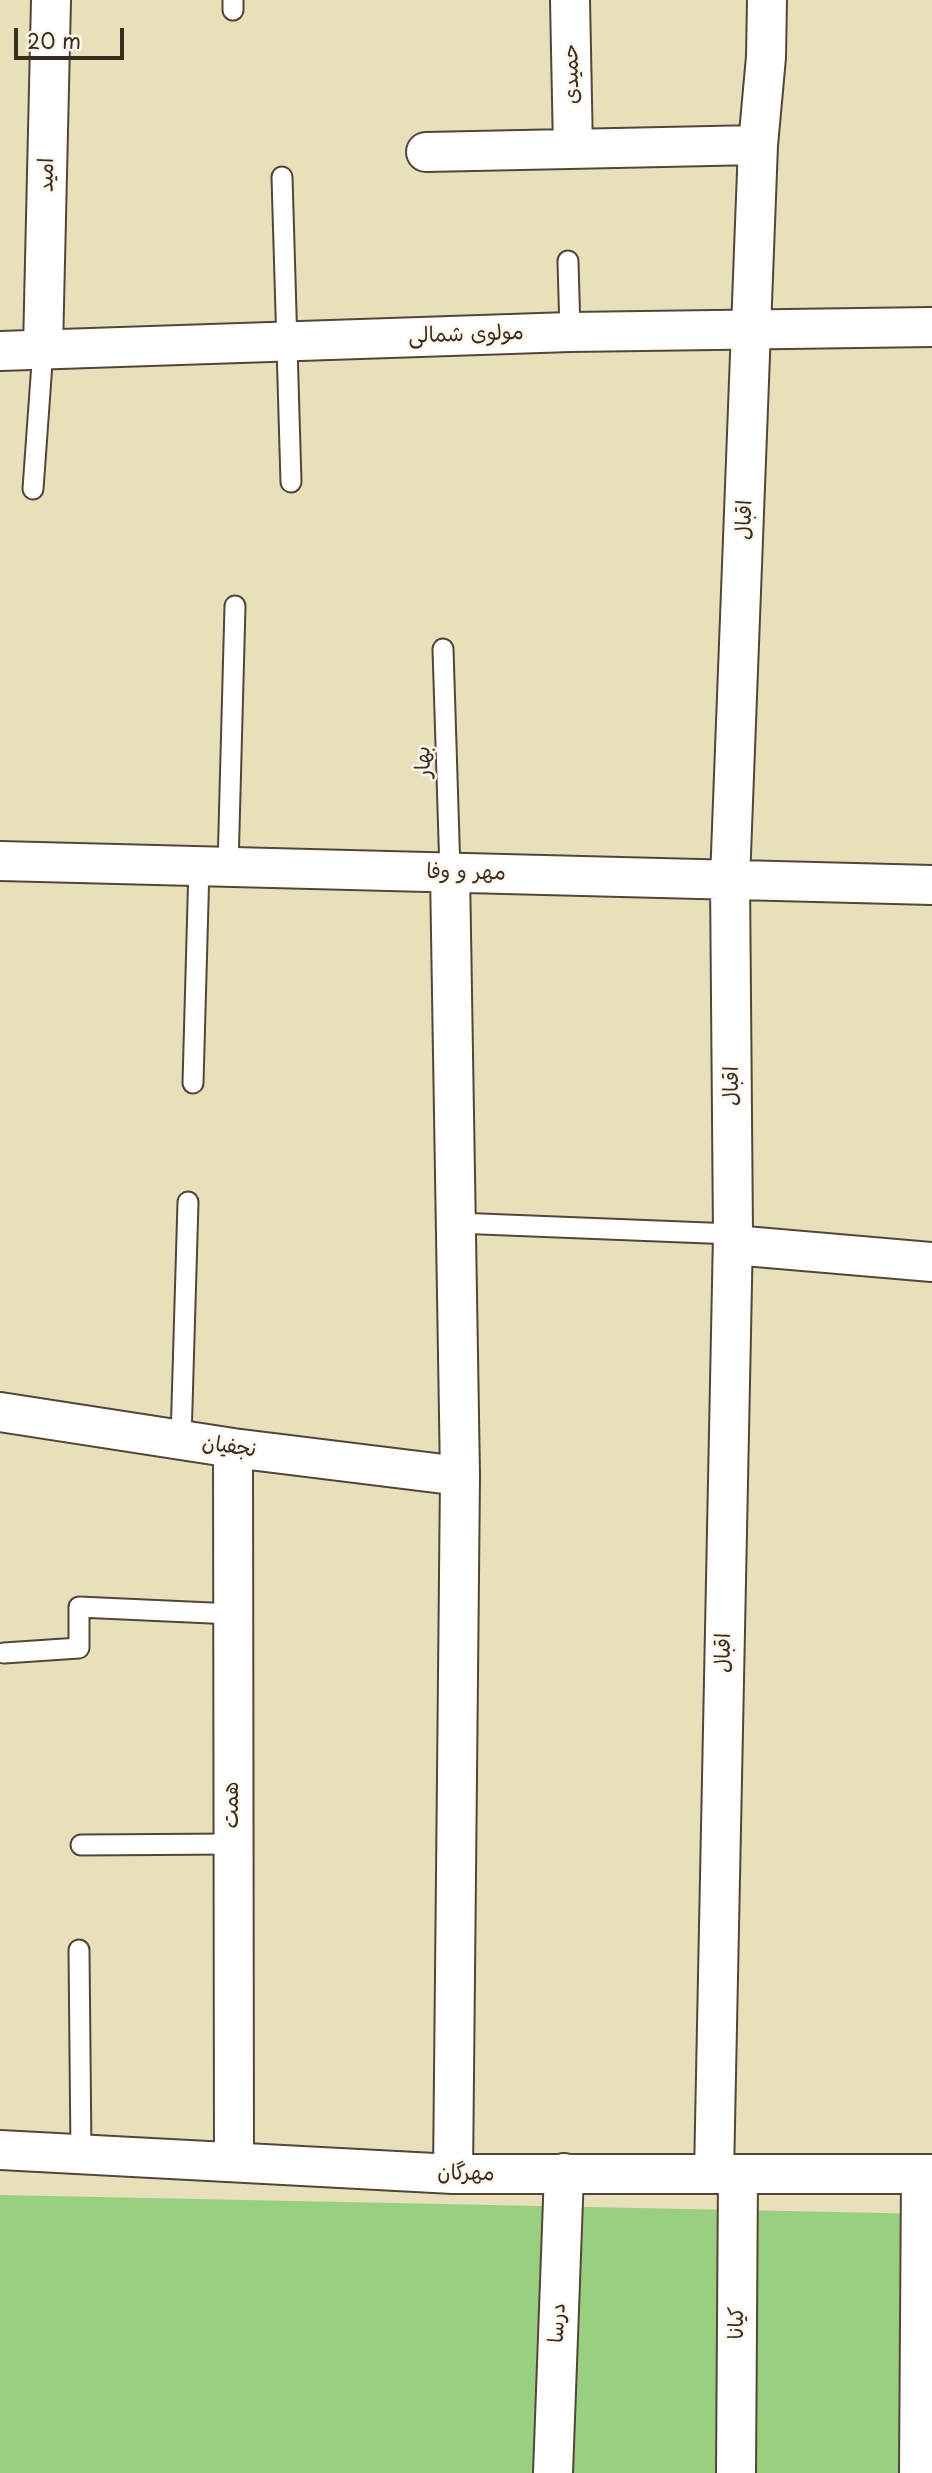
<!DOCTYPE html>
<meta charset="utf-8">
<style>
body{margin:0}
#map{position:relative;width:932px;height:2473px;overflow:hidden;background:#e8e0bb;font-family:"Playpen Sans",sans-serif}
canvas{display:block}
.scale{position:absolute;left:14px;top:28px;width:110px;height:32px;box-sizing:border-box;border:4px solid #3b2a1e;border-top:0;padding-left:9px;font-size:21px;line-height:24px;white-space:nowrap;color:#3b2a1e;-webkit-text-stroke:5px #fbf7ec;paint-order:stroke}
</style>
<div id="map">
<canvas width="932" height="2473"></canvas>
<div class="scale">20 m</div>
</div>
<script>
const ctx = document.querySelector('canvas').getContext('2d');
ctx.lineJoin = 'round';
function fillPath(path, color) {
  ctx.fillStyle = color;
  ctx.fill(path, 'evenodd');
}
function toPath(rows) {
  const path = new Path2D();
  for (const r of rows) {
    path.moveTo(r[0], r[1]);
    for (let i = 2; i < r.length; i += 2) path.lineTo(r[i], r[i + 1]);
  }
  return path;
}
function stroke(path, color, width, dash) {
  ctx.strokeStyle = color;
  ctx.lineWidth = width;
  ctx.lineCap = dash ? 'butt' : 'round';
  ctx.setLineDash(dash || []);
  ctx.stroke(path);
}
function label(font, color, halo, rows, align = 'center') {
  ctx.font = font + ' "Playpen Sans","Playpen Sans Arabic",sans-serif';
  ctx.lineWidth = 5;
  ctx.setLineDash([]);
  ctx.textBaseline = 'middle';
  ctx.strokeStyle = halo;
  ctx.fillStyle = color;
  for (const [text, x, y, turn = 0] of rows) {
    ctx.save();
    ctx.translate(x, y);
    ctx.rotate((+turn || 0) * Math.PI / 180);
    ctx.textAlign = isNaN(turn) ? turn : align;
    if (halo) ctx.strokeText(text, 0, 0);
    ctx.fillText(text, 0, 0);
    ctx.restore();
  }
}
const green = toPath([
 [0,2195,932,2214,932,2473,0,2473]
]);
const lane = toPath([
 [233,0,233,10],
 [282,177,291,482],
 [568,261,570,332],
 [33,489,43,349],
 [443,649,450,872],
 [228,867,235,606],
 [193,1083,199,866],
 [456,1223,733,1234],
 [181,1440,188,1202],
 [4,1653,79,1648,79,1607,233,1614],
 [81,1845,232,1844],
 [79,1950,81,2154]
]);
const street = toPath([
 [570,0,573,149],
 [426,152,758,145],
 [43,349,51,0],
 [0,861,932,885],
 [450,872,460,1476,453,2174],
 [733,1245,932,1262],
 [0,1412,233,1448,460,1476],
 [233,1448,234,2162],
 [0,2150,453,2174,932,2174],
 [714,2174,733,1234,730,880,758,145,766,57,767,0],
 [553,2473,564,2173],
 [736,2473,738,2174],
 [919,2473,921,2174]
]);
const secondary = toPath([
 [0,351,570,332,932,327]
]);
const streetNames = [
 ["حمیدی",572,74,-91],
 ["امید",47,175,-89],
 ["مولوی شمالی",466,335,-2],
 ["اقبال",745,520,-88],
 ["بهار",424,762,-92],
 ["مهر و وفا",466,873,1],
 ["اقبال",732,1086,-90],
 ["نجفیان",229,1447,8],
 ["اقبال",724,1653,-89],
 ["همت",232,1805,-90],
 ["مهرگان",466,2174,1],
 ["درسا",558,2323,-87],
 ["کیانا",737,2323,-90]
];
fillPath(green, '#99cf81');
stroke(lane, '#554536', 23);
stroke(street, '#554536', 42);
stroke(secondary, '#554536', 42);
stroke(lane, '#fff', 19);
stroke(street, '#fff', 38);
stroke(secondary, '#fff', 38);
label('21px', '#3b2a1e', '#fbf7ec', streetNames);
</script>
